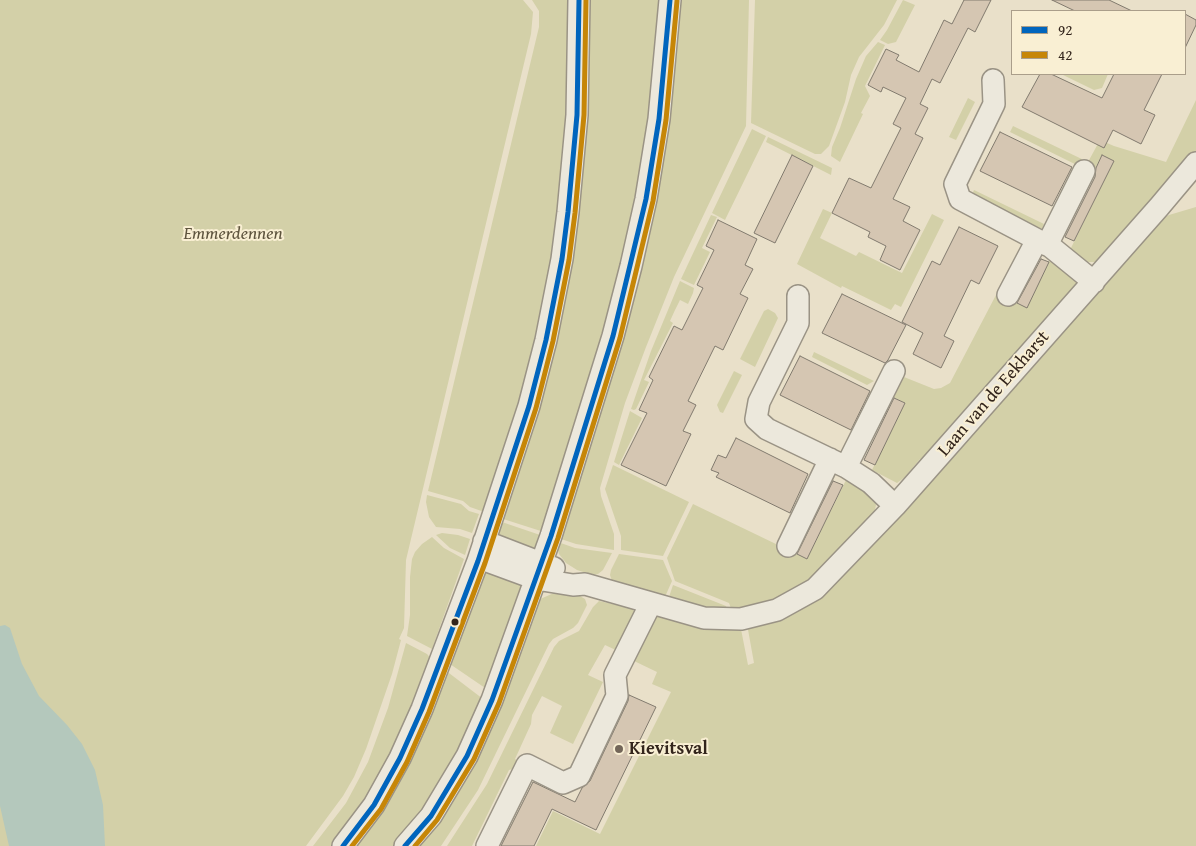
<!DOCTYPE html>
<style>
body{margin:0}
#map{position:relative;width:1196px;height:846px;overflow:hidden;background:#e9e0c9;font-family:"Gentium Book Plus",serif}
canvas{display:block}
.legend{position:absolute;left:1011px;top:10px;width:175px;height:65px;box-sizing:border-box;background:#f9efd3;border:1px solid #aa9e8a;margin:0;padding:6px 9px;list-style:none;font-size:15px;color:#33251c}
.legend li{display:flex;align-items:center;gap:10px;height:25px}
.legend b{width:25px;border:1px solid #aa9e8a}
</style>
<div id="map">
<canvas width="1196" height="846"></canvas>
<ul class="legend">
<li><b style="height:6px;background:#0065bd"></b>92</li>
<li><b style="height:6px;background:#c68607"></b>42</li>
</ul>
</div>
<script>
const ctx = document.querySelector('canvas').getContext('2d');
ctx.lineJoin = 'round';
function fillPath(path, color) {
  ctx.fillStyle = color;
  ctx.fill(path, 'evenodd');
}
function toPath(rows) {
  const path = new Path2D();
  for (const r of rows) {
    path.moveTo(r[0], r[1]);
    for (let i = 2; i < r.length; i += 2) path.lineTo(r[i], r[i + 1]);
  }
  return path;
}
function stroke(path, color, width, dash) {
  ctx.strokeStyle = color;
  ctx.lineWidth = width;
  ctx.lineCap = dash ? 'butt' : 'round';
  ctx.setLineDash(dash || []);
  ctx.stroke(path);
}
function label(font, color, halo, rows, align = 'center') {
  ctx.font = font + ' "Gentium Book Plus",serif';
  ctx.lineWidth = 4;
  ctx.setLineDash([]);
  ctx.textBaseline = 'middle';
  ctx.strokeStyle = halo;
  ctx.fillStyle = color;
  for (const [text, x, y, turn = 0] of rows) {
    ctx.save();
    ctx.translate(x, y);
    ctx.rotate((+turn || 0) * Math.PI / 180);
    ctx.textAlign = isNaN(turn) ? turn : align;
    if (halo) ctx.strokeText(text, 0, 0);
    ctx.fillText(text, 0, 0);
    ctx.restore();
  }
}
const green = toPath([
 [0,0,523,0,533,12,531,34,406,560,404,628,399,639,401,640,392,674,366,749,354,777,343,796,306,846,0,846],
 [532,0,572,0,560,245,490,514,470,507,463,501,428,491,539,27,539,11],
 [587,0,663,0,657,76,633,225,547,533,497,517,533,406],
 [677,0,749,0,746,126,674,277,646,347,625,403,600,488,601,496,614,534,614,550,576,544,558,538,590,444],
 [755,0,897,0,884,25,859,57,851,75,845,102,829,146,821,154,815,154,751,123],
 [903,0,915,5,896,42,888,44,880,40,887,30],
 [878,42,885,45,865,86,870,96,861,113,863,114,840,162,831,156,832,147,840,128,856,79,866,56],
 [1061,74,1108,74,1102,88,1094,90],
 [968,98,975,102,956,140,949,137],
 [1196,100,1196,151,1189,161,1097,262,1083,262,1070,250,1114,161,1102,155,1093,173,1010,132,1013,126,1088,162,1100,140,1114,146,1166,162],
 [752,129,766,136,725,220,712,213],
 [768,137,832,168,831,175,766,142],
 [974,190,1044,224,1042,229,972,195],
 [1196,207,1196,846,536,846,553,811,600,834,671,692,652,684,657,672,632,660,657,615,740,624,748,665,754,663,747,624,769,621,1160,220,1169,215],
 [823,209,832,213,820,238,856,256,859,252,902,273,932,214,944,220,901,307,895,304,891,310,842,286,841,288,797,264],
 [711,215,717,217,702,248,710,252,694,285,681,279],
 [1050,259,1076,281,1076,286,923,462,920,459,905,477,897,483,872,470,905,403,893,397,904,377,934,389,941,388,950,383,996,295,1027,307],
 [680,281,694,288,693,293,688,304,680,300,675,310,670,321,673,323,644,380,649,382,636,409,634,410,631,409,651,351],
 [768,309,775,313,778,318,755,367,740,359,764,311],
 [814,352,874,381,867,385,812,357],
 [734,371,742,375,723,413,720,412,717,405],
 [630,411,642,418,619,465,614,462],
 [613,465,689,502,663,556,621,550,621,536,605,489],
 [847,478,874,498,876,505,874,514,821,574,784,599,732,611,729,603,675,581,667,558,693,504,807,559],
 [427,495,461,504,469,511,479,514,472,533,460,529,436,527,429,517,426,502],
 [496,520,546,537,537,552,501,544,494,531],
 [442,533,458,535,470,539,465,555,450,548,436,535],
 [432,537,444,548,464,559,432,649,407,636,410,615,410,577,412,559,415,552,422,544],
 [555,541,575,548,612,553,603,570,598,574,593,575,577,570,566,563,559,554],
 [619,554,663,560,672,581,664,599,612,581,610,575,611,570],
 [486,569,524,582,491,692,447,662],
 [673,585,726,606,728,611,719,610,668,600],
 [554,593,565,593,580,596,585,599,587,605,578,623,573,628,553,639,549,644,478,790,441,846,416,846,538,600],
 [599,601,631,608,636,613,620,652,605,645,588,675,603,682,573,744,550,733,562,706,542,696,532,715,531,724,515,759,519,762,516,768,509,770,472,846,447,846,487,784,554,647,559,641,579,631,593,607],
 [406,643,427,654,433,661,379,779,331,846,313,846,346,803,368,762,388,708],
 [445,670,487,702,462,756,397,846,350,846]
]);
const water = toPath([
 [5,625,10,628,22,664,39,696,67,725,82,744,95,770,103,805,105,846,9,846,0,806,0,626]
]);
const building = toPath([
 [964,0,991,0,975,32,968,28,940,83,932,79,920,104,928,108,915,134,923,138,893,199,910,207,903,221,920,230,900,270,880,260,886,246,868,237,870,232,832,213,849,178,871,188,901,128,893,124,906,98,883,87,881,92,868,85,886,49,899,55,896,60,919,72,944,20,952,24,964,0],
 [1052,0,1109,0,1132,11,1075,11,1052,0],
 [1185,14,1196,20,1196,25,1185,48,1185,14],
 [1040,74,1051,74,1102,98,1114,74,1162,74,1144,110,1155,115,1141,144,1113,130,1104,148,1022,107,1040,74],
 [1000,132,1072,167,1052,206,980,171,1000,132],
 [792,155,813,166,775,243,754,233,792,155],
 [1102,155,1114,161,1074,241,1065,237,1095,177,1096,168,1102,155],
 [718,220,757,239,745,265,753,269,740,294,748,298,723,350,715,346,688,401,696,405,683,431,691,434,666,486,621,465,647,413,639,410,653,380,649,377,674,326,682,330,703,288,697,285,714,250,706,246,718,220],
 [959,227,998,246,979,284,971,280,944,336,954,341,941,368,913,354,923,333,902,322,932,261,940,265,959,227],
 [1041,259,1049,262,1027,308,1017,303,1041,259],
 [842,294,906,325,888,360,885,363,822,333,842,294],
 [800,356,870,391,851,430,780,395,800,356],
 [894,398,905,403,875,465,864,460,894,398],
 [736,438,808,474,790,513,716,477,719,473,711,470,718,455,726,458,736,438],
 [833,481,843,485,807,559,797,554,833,481],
 [629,695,656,707,596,830,552,809,534,846,501,846,533,782,575,802,582,788,590,781,628,701,629,695]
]);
const minor = toPath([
 [993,80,994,104,955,184,960,199,1051,247,1094,282],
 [1047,245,1084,171],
 [1008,295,1037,240],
 [798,296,798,323,759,402,756,419,767,429,846,467,871,483,895,506],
 [846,467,894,371],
 [484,541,554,568],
 [788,546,830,459],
 [478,561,487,561,536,579,573,585,585,584,704,618,741,619,777,610,815,589,895,506,1159,207,1196,163],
 [343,846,374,805,400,758,422,709,478,561,529,406,546,340,562,259,568,212,577,115,579,0],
 [405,846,431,816,467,756,492,700,551,536,613,336,631,266,646,199,659,119,670,0],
 [487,846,527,765,563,783,579,776,617,696,615,675,651,603]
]);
const bus1 = toPath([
 [343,846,374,805,400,758,422,709,478,561,529,406,546,340,562,259,568,212,577,115,579,0],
 [405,846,431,816,467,756,492,700,551,536,613,336,646,199,659,119,670,0]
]);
const bus2 = toPath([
 [352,846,381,809,407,762,429,712,485,563,536,408,553,341,569,260,575,213,584,115,586,0],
 [415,846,437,820,474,759,499,703,558,538,620,338,653,201,666,120,677,1]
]);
const markers = [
 [455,622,4.5,"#33251c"],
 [619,749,5,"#736659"]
];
const parkNames = [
 ["Emmerdennen",233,234]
];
const streetNames = [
 ["Laan van de Eekharst",994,394,-49]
];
const poiNames = [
 ["Kievitsval",629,749]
];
fillPath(green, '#d3d0a8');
fillPath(water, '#b4c8bc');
fillPath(building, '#d5c6b2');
stroke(building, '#817a6e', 1);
stroke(minor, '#9a9385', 24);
stroke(minor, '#ece8dc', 21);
stroke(bus1, '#0065bd', 5);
stroke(bus2, '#c68607', 5);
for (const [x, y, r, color] of markers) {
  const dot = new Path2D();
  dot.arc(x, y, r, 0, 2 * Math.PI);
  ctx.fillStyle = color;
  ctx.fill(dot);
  stroke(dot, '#f9efd3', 2);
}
label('italic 18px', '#5e543e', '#f9efd3', parkNames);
label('18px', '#33251c', '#f9efd3', streetNames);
label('bold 18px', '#33251c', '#f9efd3', poiNames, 'left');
</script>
